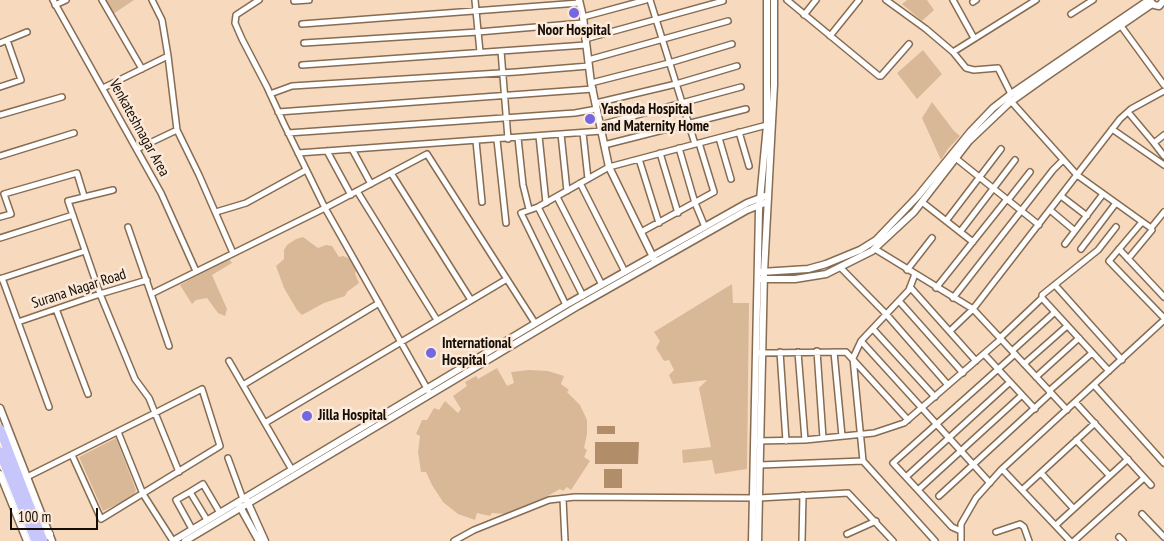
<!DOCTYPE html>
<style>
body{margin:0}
#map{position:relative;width:1164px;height:541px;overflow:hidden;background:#f7dabe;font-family:"PT Sans Narrow",sans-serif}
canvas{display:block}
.scale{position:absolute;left:10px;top:508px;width:88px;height:22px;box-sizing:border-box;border:2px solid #160d04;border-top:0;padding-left:6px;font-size:15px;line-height:18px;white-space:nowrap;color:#160d04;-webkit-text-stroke:4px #fbe9d9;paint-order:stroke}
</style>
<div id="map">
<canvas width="1164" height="541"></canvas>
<div class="scale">100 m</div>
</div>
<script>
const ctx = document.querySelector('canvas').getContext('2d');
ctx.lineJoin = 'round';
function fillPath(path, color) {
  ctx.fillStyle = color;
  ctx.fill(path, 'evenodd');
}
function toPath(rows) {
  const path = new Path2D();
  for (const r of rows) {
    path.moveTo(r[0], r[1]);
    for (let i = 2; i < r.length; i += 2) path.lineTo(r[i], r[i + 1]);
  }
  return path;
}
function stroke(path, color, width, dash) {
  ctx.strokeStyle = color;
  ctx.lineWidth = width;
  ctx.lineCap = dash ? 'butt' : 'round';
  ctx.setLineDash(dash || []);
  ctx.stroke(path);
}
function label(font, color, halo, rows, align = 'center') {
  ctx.font = font + ' "PT Sans Narrow",sans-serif';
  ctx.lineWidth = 5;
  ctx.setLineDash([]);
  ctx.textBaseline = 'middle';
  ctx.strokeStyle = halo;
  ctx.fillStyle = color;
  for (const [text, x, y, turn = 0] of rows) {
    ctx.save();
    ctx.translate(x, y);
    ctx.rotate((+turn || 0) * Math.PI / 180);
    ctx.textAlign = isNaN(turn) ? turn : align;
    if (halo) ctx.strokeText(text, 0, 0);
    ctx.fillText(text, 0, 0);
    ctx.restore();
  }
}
const green = toPath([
 [105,0,134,0,113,14],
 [907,0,927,0,934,10,922,21,902,4],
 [923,50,942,74,917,99,897,73],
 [932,102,954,131,960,136,948,149,941,160,922,118],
 [303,237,318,248,326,245,332,246,339,257,343,256,353,260,357,267,355,274,359,283,347,292,345,296,324,303,302,315,297,310,284,288,276,266,284,259,284,250,287,245,296,239],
 [224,260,230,260,232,263,212,275,227,309,225,316,218,313,207,298,196,300,192,304,180,285],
 [732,284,733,303,749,303,747,469,715,474,712,460,683,463,682,450,711,447,699,388,707,380,673,384,669,375,674,370,669,360,664,361,656,348,660,341,654,332],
 [497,368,507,386,514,383,511,372,529,370,548,371,564,376,561,384,569,390,567,392,580,405,587,420,587,434,584,448,587,450,584,457,590,461,571,490,567,487,563,491,560,489,532,505,506,514,492,513,490,516,477,513,475,520,458,514,443,502,432,485,426,472,421,472,418,452,420,436,416,434,422,420,427,420,434,408,439,410,445,401,458,413,461,409,453,396,467,386,465,382,476,376,478,379],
 [116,438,136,490,133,497,103,511,79,457]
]);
const water = toPath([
 [597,426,615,426,615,434,597,434],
 [595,442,639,442,638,464,595,464],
 [604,469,622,469,622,488,604,488]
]);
const minor = toPath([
 [53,0,161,193,196,271],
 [102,0,142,69],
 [152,0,162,20,168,56,177,130],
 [259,0,236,15,235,23,242,39,267,87,284,124,325,208,429,392],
 [475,0,480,52],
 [650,0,695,144],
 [787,0,879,76,881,76,909,44],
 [886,0,926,29,953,52,966,68,974,70,998,68,1011,94],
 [953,0,974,38],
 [294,1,309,0],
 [973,2,976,0],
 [55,5,66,0],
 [1071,14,1093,0],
 [804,15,816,0],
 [583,17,646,0],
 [302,24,579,3],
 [1121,26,1164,85],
 [830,36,859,0],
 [585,39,723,1],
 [0,43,27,32],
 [304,43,478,32,583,23],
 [501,51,508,139],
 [953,52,1036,0],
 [588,60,728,21],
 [302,65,586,45],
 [591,83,669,63,732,44],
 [0,87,21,80,7,40],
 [103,88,168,56],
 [270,94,292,86,516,72,589,66],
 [1009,99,1077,175,1151,228,1164,212],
 [596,103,676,84,737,66],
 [278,112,593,89],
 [1128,112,1154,143,1164,135],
 [0,115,62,97],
 [600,125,741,87],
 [1112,129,1164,165],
 [739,132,749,166],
 [288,133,575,113,597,109],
 [583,133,588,179],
 [561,134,567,191],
 [539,136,546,203],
 [518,138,523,185,529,209],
 [719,138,731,179],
 [497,140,506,223],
 [476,141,482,202],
 [1154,143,1164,156],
 [604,145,746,109],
 [679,148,695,203,705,227],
 [137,149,177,130,199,175,233,253],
 [352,149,371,184],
 [327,151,351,195],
 [298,153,602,131],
 [660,153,678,213],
 [0,156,74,133],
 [953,156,1039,225],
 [639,159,659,223],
 [391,173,471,300],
 [580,183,625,272],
 [113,190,68,201,100,294,135,379,149,398,179,472],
 [357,191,437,320],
 [1061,196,1087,216],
 [557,197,602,285],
 [1008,200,1030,172],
 [922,202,973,242],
 [538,207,583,296],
 [1050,210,1075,231],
 [216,212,246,203,306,170],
 [0,217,11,214,4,194,77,173,84,196],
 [946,221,1001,149],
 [1142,222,1109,261,1164,318],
 [128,227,169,346],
 [641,232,714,192,699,143],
 [960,232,1015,160],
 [0,238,73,215],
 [1065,244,1103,194],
 [875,249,973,309,1067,410],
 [1081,249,1116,203],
 [1119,249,1164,297],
 [1128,259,1152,230,1151,228],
 [840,267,886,314,948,385],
 [907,270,932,238],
 [2,278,49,407],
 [0,279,85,251],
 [1055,285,1122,360],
 [910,287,976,361],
 [936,288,1007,199],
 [151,294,325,208,427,154,535,323],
 [953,298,1053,170,1063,160],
 [1042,298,1109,371],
 [899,301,963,373],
 [566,305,521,213,538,207,609,167,767,125],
 [56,309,88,394],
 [18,322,100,294,147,280],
 [873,329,935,397],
 [950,331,973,309,1120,119,1131,109,1164,91],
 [1000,338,1042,298,1042,295,1098,250,1116,227],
 [861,341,990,483],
 [817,351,823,438],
 [1012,351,1055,312],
 [780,352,786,441],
 [798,352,805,440],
 [834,352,842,436],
 [759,353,846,352,908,420],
 [984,354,1035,409],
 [229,361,292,470],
 [1024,364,1067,326],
 [1036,377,1079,338],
 [243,385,379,303],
 [1094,385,1164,463],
 [1049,391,1092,353],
 [1075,402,1151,485],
 [265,423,507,279],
 [118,432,143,494,173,541],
 [1076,440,1109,475],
 [757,441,805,440,874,433,904,423,1001,339],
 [228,458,243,499],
 [863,461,853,358,861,341,909,290,915,274],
 [760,465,863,461,935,541],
 [1002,469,1070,541],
 [1041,473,1073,508],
 [27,477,155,413,202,389,220,446,101,519,72,455],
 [906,477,1010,382],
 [918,490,1022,395],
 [1022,490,1095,423],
 [190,492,176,500,192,529],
 [939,496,1051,393],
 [563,499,565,541],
 [1142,514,1164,537],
 [207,520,190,492,203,484,220,513],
 [1056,525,1128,459],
 [961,531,952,527,893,463,1015,354],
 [996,532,1020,524,1024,527,1029,541],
 [847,534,876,521],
 [1119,537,1123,541],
 [454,541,474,530,549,500,575,497,759,498,848,493,893,541],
 [802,541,803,495],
 [961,541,961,524,976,498,1002,469,1164,320],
 [1074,541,1144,478]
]);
const tertiary = toPath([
 [579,0,583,17,591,83,609,167,654,259],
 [1150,1,1154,5,1159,6,1164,0],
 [761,272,808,269,826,264,860,250,876,240,918,196,971,131,993,108,1011,94,1149,0],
 [761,279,795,279,826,274,872,251,914,212,969,141,1009,103,1044,78,1152,4],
 [0,408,52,541],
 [0,474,27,541],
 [247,501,265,541],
 [239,505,259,541],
 [173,541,566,305,747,203,768,195],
 [185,541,578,306,747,210,767,202],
 [752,541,759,210,767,125,767,0],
 [758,541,764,272,774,85,774,0]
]);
const secondary = toPath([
 [37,539,49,534]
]);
const trunkBridge = toPath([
 [0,429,43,541],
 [0,452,36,541]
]);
const markers = [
 [574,13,6,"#7367e2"],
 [590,119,6,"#7367e2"],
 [431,353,6,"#7367e2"],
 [307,416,6,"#7367e2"]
];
const poiNames = [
 ["Noor Hospital",574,31,"center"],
 ["Yashoda Hospital",601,110],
 ["and Maternity Home",601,127],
 ["International",442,344],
 ["Hospital",442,361],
 ["Jilla Hospital",318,416]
];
const streetNames = [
 ["Venkateshnagar Area",139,128,61],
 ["Surana Nagar Road",79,289,-18]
];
fillPath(green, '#d9b897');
fillPath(water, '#b18d69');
stroke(minor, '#866c53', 8);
stroke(tertiary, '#866c53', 9);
stroke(secondary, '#866c53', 10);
stroke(minor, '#fff', 5);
stroke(tertiary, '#fff', 6);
stroke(secondary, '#fff', 8);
stroke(trunkBridge, '#fff', 11, []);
stroke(trunkBridge, '#c6c6fb', 9);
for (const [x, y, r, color] of markers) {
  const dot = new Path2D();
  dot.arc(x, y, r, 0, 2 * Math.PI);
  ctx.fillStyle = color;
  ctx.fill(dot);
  stroke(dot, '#fbe9d9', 2);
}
label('bold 15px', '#160d04', '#fbe9d9', poiNames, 'left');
label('15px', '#160d04', '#fbe9d9', streetNames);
</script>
